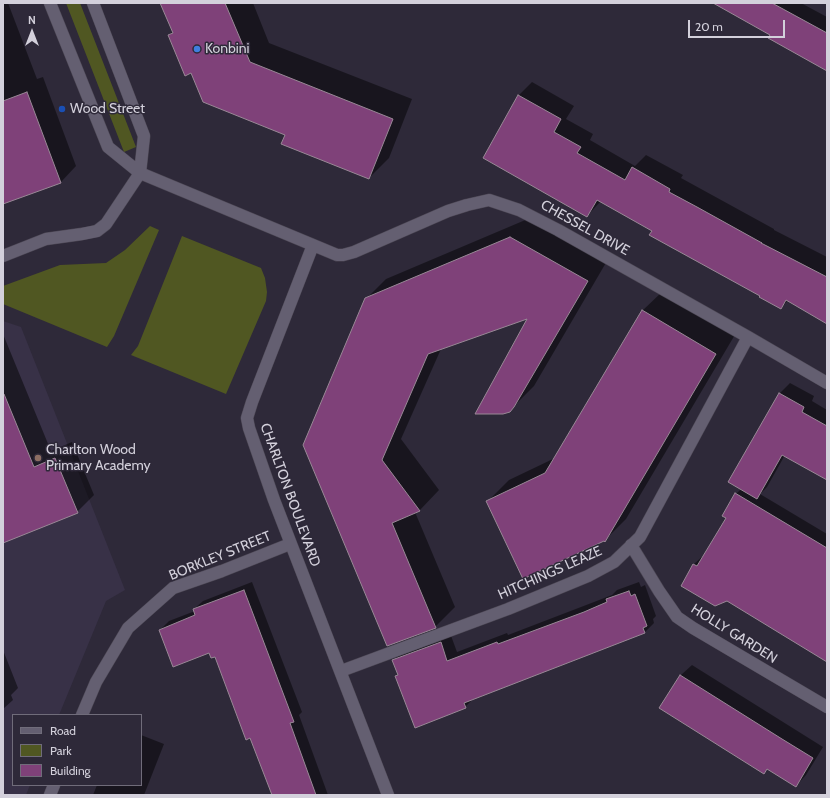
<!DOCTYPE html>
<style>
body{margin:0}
#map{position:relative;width:830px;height:798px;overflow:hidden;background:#2e2939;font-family:Cabin,sans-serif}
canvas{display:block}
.frame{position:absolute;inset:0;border:4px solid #d3d0db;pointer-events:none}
.legend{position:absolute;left:12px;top:714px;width:130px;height:72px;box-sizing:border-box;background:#2e2939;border:1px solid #706c7a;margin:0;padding:5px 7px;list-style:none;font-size:12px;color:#d3d0db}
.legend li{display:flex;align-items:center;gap:8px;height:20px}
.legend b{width:20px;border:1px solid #706c7a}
.north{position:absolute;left:12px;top:12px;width:40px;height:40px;-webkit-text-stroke:3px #2e2939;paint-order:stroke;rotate:0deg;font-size:11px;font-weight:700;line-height:16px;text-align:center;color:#d3d0db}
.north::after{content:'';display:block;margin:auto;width:14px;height:18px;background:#d3d0db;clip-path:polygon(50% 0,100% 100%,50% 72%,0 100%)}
.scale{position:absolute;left:688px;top:20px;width:97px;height:18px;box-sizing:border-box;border:2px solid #d3d0db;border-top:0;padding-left:5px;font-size:12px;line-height:14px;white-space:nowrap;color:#d3d0db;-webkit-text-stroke:3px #2e2939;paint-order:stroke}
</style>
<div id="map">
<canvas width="830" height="798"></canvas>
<div class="frame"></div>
<ul class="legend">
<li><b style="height:5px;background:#645f71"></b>Road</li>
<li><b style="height:11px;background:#505722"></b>Park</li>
<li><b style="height:11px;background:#7f4179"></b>Building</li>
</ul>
<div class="north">N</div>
<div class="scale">20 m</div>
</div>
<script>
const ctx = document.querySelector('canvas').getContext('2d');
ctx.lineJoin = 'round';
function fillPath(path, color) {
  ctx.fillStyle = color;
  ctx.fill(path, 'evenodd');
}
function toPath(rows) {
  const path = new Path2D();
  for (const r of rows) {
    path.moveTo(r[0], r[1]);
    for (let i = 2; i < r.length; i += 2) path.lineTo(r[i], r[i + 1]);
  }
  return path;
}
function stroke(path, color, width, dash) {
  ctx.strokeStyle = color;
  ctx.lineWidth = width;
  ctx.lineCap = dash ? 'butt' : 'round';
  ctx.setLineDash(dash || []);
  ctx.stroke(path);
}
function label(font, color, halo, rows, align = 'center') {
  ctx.font = font + ' Cabin,sans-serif';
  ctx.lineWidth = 3;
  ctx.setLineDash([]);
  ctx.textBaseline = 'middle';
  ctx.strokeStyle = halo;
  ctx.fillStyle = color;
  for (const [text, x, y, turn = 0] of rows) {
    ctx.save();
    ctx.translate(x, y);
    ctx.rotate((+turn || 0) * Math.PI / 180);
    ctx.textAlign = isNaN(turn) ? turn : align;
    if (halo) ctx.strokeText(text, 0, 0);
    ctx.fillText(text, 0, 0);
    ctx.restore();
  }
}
const built = toPath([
 [3,321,21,327,125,590,106,601,59,715,13,715,13,785,30,785,26,795,3,795]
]);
const green = toPath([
 [66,3,80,3,136,147,124,152],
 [150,226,159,230,114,336,107,347,3,304,3,286,60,265,106,263,125,250],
 [182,236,261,268,265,278,267,292,266,301,226,394,131,355,138,346]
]);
const shadow = toPath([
 [3,3,8,3,37,79,43,77,76,166,61,182,3,203],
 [161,3,253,3,269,43,412,99,389,158,369,178,286,134,191,72,169,35,173,31],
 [714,3,801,3,827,17,827,70,771,35],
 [532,82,574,106,566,119,593,134,590,140,635,166,646,155,683,175,681,178,774,229,774,230,827,257,827,322,788,300,781,308,653,231,601,201,587,216,484,158,519,95],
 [530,218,607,261,534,386,509,411,529,317,441,349,401,439,439,490,420,510,415,512,455,607,435,627,387,645,366,299,386,279],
 [664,290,736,333,626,519,605,540,488,501,509,480,555,458,642,311],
 [3,334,51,451,72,442,94,495,77,512,3,542],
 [790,383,814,396,812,401,827,410,827,479,785,455,767,487,760,494,827,534,827,661,727,600,682,586,694,564,704,555,705,555,727,518,736,494,741,489,729,482,780,393],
 [252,582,302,712,299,715,328,795,273,795,251,737,215,656,210,651,160,630,169,621,195,611,194,609,203,601],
 [639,582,641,587,645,585,656,616,653,619,654,623,645,632,474,698,465,707,396,676,399,673,394,660,403,651,450,633,457,652,507,633,508,635,594,602,612,595,617,590],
 [3,650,18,688,11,695,13,700,3,709],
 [692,665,823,747,806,775,796,786,768,769,764,773,661,707,681,675],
 [141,735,164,744,144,795,93,795,97,785,141,785]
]);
const building = toPath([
 [160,3,225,3,250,62,393,119,369,179,281,144,285,135,203,102,191,73,185,76,168,35,173,33,160,3],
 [713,3,772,3,827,33,827,71,768,38,770,35,713,3],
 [27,92,61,183,3,204,3,101,27,92],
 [518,95,561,119,554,132,581,147,577,153,625,180,632,167,670,189,669,192,697,207,762,243,761,243,827,277,827,324,786,300,781,309,759,297,760,296,649,235,652,231,597,200,587,217,483,158,518,95],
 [510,237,588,281,514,407,510,412,503,414,475,414,527,319,428,354,382,460,420,511,392,523,436,628,387,646,303,445,365,298,510,237],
 [642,310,716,354,605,542,604,541,523,579,486,501,545,473,642,310],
 [779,393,804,407,802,412,827,426,827,480,782,455,757,499,728,482,779,393],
 [3,394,4,394,34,467,55,458,78,513,3,543,3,394],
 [735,493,827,548,827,662,727,601,715,606,681,586,693,564,697,566,726,518,722,516,735,493],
 [244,590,294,722,290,723,316,795,272,795,250,738,246,740,215,657,211,658,209,653,173,667,159,630,195,615,193,609,244,590],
 [629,591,631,596,635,594,647,626,643,628,645,633,464,703,466,708,415,728,395,676,398,675,392,660,441,642,447,661,497,642,498,644,584,612,607,602,606,599,629,591],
 [680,675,782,739,813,758,796,787,767,769,764,774,659,708,680,675]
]);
const street = toPath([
 [50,3,108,147,140,173,313,245,337,255,343,255,354,252,448,211,467,205,489,200,519,210,558,230,748,337,827,383],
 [313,245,252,402,247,418,249,428,274,500,388,795],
 [3,256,46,239,82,234,97,231,106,224,140,173,144,136,93,3],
 [631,545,659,591,677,617,693,628,827,707],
 [341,671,508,609,588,576,614,562,640,537,748,337],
 [82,715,96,682,128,628,173,588,222,571,290,544],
 [50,795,54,785]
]);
const markers = [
 [197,49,4,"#3f7fe0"],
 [62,109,4,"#1a4fb4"],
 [38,458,4,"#8d6e63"]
];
const poiNames = [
 ["Konbini",205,49],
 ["Wood Street",70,109],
 ["Charlton Wood",46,450],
 ["Primary Academy",46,466]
];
const streetNames = [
 ["CHESSEL DRIVE",585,228,29],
 ["CHARLTON BOULEVARD",290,495,70],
 ["BORKLEY STREET",220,556,-22],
 ["HITCHINGS LEAZE",550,573,-24],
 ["HOLLY GARDEN",734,634,32]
];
fillPath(built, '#383147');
fillPath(green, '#505722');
fillPath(shadow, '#0007');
fillPath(building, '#7f4179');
stroke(building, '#998896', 1);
stroke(street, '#4c4754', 13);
stroke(street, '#645f71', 12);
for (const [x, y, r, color] of markers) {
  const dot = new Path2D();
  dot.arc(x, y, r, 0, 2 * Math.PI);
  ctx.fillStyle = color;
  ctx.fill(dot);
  stroke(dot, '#2e2939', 1.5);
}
label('14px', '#d3d0db', '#2e2939', poiNames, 'left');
label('14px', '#d3d0db', '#2e2939', streetNames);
</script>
